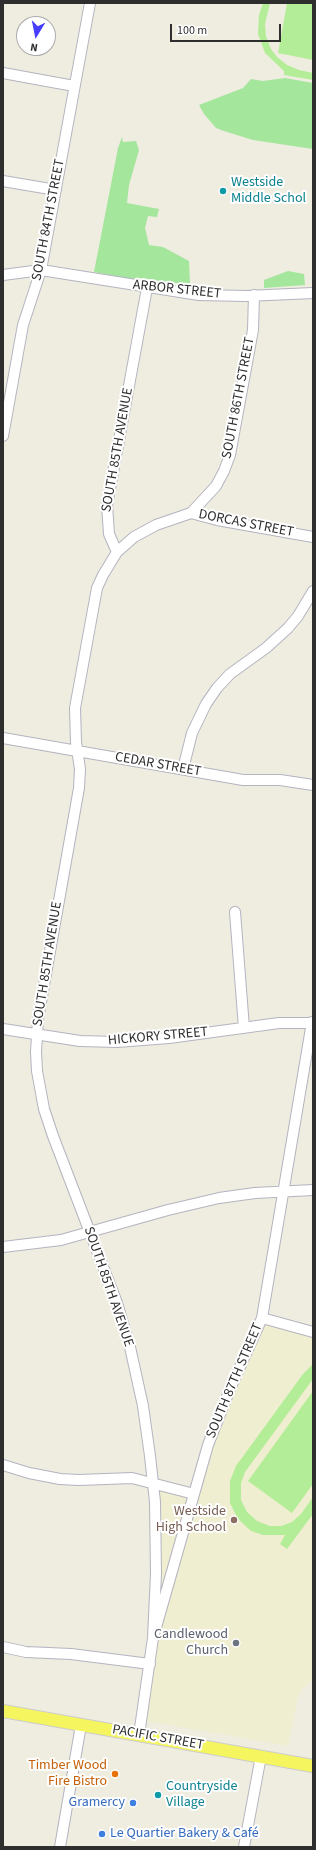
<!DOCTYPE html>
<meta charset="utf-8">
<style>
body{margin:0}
#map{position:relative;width:316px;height:1850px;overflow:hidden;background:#efece0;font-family:"Source Sans 3",sans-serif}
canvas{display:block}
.frame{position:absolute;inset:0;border:4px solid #2e2e2e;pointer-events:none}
.north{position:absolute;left:16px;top:16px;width:40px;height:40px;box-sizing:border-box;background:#fff;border:1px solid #ababab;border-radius:50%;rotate:190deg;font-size:11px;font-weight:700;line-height:16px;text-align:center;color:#2e2e2e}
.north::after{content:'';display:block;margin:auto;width:14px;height:18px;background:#483efe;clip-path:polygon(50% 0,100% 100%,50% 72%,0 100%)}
.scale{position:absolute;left:170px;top:24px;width:111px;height:18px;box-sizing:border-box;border:2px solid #2e2e2e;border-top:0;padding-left:5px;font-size:12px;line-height:14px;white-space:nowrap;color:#2e2e2e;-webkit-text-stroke:3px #fff;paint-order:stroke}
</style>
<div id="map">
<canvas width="316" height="1850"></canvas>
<div class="frame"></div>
<div class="north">N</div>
<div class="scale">100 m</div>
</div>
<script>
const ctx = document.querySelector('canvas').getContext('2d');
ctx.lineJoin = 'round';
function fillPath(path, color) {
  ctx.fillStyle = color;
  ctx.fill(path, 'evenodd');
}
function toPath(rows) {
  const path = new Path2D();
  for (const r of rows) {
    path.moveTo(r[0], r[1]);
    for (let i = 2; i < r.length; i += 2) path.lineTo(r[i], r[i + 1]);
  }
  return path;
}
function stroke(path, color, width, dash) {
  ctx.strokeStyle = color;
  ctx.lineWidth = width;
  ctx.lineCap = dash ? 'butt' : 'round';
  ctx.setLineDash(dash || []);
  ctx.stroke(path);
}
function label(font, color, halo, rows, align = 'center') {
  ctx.font = font + ' "Source Sans 3",sans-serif';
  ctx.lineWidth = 4;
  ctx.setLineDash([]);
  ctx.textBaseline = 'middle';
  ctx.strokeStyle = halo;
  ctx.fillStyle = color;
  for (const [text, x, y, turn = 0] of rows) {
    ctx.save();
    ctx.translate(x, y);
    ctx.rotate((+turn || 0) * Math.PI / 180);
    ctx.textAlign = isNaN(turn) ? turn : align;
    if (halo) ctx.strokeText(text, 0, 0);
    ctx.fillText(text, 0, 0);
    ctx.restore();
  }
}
const education = toPath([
 [262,1318,313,1332,313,1679,303,1688,298,1697,288,1746,141,1720,153,1638,153,1483,194,1494]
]);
const green = toPath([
 [285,78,313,83,313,149,253,140,224,131,216,128,204,114,199,105,243,88,251,79,263,81],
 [122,137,123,142,136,141,139,150,129,185,127,203,159,209,157,217,148,216,145,228,149,245,163,247,189,261,190,285,139,278,131,279,94,272,118,148],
 [288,271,304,274,305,285,264,288,264,280]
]);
const pitch = toPath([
 [263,3,270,3,265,24,266,36,271,49,277,57,287,65,299,70,313,73,313,80,284,75,284,71,265,53,258,34,259,15],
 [287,3,313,3,313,60,278,53],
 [313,1364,313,1379,245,1472,241,1483,241,1500,247,1512,257,1521,270,1526,281,1526,292,1522,301,1514,313,1497,313,1514,287,1549,280,1544,285,1535,263,1535,251,1531,238,1519,230,1503,230,1481,236,1466,303,1374],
 [313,1391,313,1484,292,1513,248,1481]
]);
const minor = toPath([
 [3,73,74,86],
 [3,181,56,190],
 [3,275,41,270,199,295,246,296,313,293],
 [3,436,23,325,41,270,90,3],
 [191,513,216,486,224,471,230,455,253,330,254,295],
 [117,552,109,534,107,505,147,288],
 [3,738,243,780,280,780,313,785],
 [183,769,192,733,206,704,217,688,230,674,266,648,288,628,298,616,313,591],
 [235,912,244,1028],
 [3,1029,80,1041,117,1042,169,1038,279,1023,313,1023],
 [3,1247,61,1240,168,1210,219,1198,255,1193,313,1190],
 [262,1318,313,1332],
 [3,1465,29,1473,60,1479,79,1480,132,1478,194,1494],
 [153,1638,156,1574,155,1502,150,1456,143,1406,130,1347,117,1303,53,1136,44,1109,37,1071,36,1052,38,1019,79,788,80,769,76,742,75,708,97,588,103,575,117,552,134,537,156,525,191,513,217,520,313,537],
 [3,1647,26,1652,71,1654,150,1664],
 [139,1735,153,1638,208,1445,230,1389,262,1318,312,1022],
 [60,1847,81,1725],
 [244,1847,261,1756]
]);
const major = toPath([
 [3,1711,313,1766]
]);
const markers = [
 [223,191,4,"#0f9aa8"],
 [234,1520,4,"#8d6e63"],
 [236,1643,4,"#6b7280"],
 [115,1774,4,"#e8710a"],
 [158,1795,4,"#0f9aa8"],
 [133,1803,4,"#3f7fe0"],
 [102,1834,4,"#3f7fe0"]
];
const cultureNames = [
 ["Westside",231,183],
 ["Middle Schol",231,199],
 ["Countryside",166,1787],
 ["Village",166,1803]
];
const streetNames = [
 ["SOUTH 84TH STREET",49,220,-79],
 ["ARBOR STREET",177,290,6],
 ["SOUTH 86TH STREET",239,398,-79],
 ["SOUTH 85TH AVENUE",118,450,-80],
 ["DORCAS STREET",246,524,11],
 ["CEDAR STREET",158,765,10],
 ["SOUTH 85TH AVENUE",48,964,-81],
 ["HICKORY STREET",158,1037,-5],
 ["SOUTH 85TH AVENUE",108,1287,71],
 ["SOUTH 87TH STREET",235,1381,-67],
 ["PACIFIC STREET",158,1738,10]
];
const educationNames = [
 ["Westside",226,1512],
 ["High School",226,1528]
];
const worshipNames = [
 ["Candlewood",228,1635],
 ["Church",228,1651]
];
const foodNames = [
 ["Timber Wood",107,1766],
 ["Fire Bistro",107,1782]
];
const shopNames = [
 ["Gramercy",125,1803],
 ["Le Quartier Bakery & Café",110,1834,"left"]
];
fillPath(education, '#f0eed0');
fillPath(green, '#a3e69c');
fillPath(pitch, '#b4ed98');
stroke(minor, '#b4b4c1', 12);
stroke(major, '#cdcdcd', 14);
stroke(minor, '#fff', 10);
stroke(major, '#f4f55f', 12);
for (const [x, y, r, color] of markers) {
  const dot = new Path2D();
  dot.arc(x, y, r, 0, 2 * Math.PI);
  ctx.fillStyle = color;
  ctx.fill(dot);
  stroke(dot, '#fff', 1.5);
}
label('14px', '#0d838f', '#fff', cultureNames, 'left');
label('14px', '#2e2e2e', '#fff', streetNames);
label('14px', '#785e54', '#fff', educationNames, 'right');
label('14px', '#5b616d', '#fff', worshipNames, 'right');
label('14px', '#c56008', '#fff', foodNames, 'right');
label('14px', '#366cbe', '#fff', shopNames, 'right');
</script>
